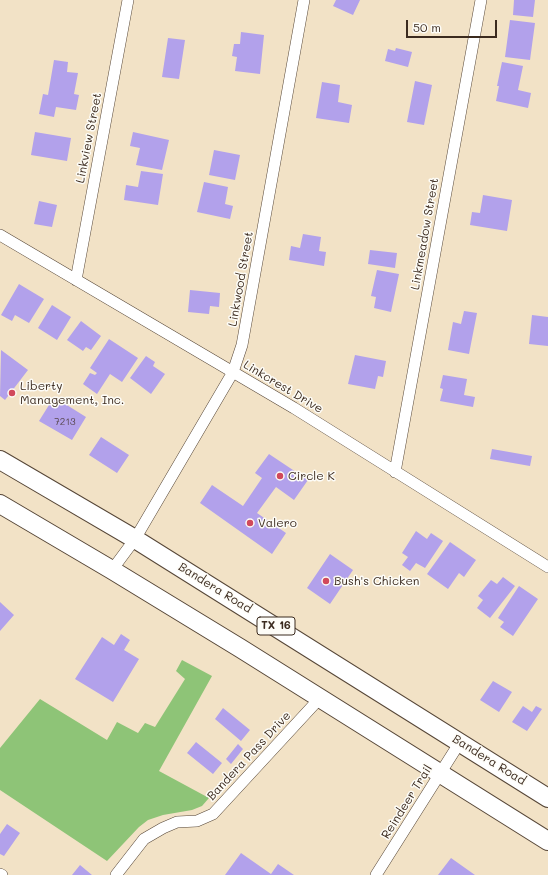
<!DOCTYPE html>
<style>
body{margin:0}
#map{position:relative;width:548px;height:875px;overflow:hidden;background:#f2e2c6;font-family:Mali,sans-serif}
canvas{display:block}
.scale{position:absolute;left:406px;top:20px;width:91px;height:18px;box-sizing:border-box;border:2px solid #3b2a1e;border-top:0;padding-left:5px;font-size:12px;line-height:14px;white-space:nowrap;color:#3b2a1e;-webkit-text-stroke:3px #fdfcf7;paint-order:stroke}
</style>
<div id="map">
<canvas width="548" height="875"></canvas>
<div class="scale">50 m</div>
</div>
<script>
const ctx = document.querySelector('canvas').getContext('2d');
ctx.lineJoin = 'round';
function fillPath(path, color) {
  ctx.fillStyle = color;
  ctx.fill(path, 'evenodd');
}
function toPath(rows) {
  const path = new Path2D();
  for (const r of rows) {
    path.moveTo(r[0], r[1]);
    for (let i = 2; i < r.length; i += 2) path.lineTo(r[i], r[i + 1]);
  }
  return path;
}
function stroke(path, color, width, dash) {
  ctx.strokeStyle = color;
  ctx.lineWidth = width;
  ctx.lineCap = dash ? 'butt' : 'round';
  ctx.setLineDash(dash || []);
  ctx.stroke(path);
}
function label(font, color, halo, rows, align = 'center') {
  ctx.font = font + ' Mali,sans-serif';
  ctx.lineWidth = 3;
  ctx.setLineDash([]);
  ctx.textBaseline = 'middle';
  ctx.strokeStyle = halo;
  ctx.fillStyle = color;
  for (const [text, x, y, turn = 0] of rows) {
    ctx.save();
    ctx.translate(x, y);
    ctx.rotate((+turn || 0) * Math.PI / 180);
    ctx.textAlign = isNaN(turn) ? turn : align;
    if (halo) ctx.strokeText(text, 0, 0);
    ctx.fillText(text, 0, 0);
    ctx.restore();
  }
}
const green = toPath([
 [182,660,212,676,159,771,209,798,202,806,192,810,163,815,148,820,139,827,107,861,0,790,0,748,40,699,107,740,117,722,138,733,145,723,155,727,185,679,176,671]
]);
const building = toPath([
 [336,0,360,0,353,15,333,6],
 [514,0,535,0,533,17,513,15],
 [510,20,535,23,530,60,505,57],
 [241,32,264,35,260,74,235,71,237,57,232,56,234,44,240,44],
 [168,38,185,40,179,79,162,77],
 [396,48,412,52,408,67,385,61,388,49,395,51],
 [54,60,68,62,67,72,78,73,74,94,79,95,76,110,56,107,54,117,39,114,43,94,48,95],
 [502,62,523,66,518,90,531,93,528,108,496,101,499,86,497,86],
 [415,81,432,85,424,125,407,122],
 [322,82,340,85,338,102,352,105,349,123,316,118],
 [35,132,71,138,67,161,31,155],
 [133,132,169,140,162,170,136,165,140,148,130,146],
 [214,150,240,155,235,180,209,175],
 [141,171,163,174,158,205,124,200,126,185,138,187],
 [204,182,228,187,225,204,233,206,230,219,197,212],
 [483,195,512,200,507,231,470,225,472,212,480,213],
 [39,201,57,205,52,227,34,224],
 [303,234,321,237,319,251,326,252,324,266,289,260,291,246,300,248],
 [370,250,397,253,395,268,368,264],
 [377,270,399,274,391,312,374,308,376,297,371,296],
 [19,284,44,299,29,323,15,315,12,321,1,315],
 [190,290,220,293,219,307,210,306,209,314,188,312],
 [52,305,71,317,57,340,38,328],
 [464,311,477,313,469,354,448,350,453,322,461,324],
 [532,315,548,317,548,346,529,344],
 [81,321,101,336,91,350,86,347,83,351,67,340],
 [109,339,138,358,122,382,110,374,97,394,83,384,90,373,95,375,97,373,90,368],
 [1,350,28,370,5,400,0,396],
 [355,355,386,361,383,377,378,376,375,389,348,384],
 [146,356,155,362,153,366,165,374,151,394,130,378],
 [443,375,467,379,464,395,475,397,473,407,440,401,443,389,440,388],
 [54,397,86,417,72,440,39,421],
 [101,437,129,455,117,473,89,455],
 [492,449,532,456,530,466,490,459],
 [269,454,308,480,294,500,276,487,257,513,286,533,272,554,200,503,212,485,243,506,262,478,255,473],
 [416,531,427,539,431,533,443,541,425,568,416,563,410,571,402,565,408,557,402,553],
 [450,542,476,560,464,577,459,573,448,589,427,574],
 [330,554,353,570,330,604,307,588],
 [503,577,515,586,490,618,477,608,483,600,478,596,491,580,497,584],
 [519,586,538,599,513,636,500,627,504,622,498,618],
 [0,602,14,615,0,631],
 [121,634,130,640,124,650,139,659,113,702,75,679,102,637,114,645],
 [493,681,512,692,499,712,480,700],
 [523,706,532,712,536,706,542,709,527,731,512,722],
 [223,708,250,730,241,741,215,719],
 [196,742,222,763,213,774,187,753],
 [238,744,243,749,231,764,226,759],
 [7,824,20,833,4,856,0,854,0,834],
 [241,853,271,874,278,864,294,875,225,875],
 [451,858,475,875,438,875],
 [80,865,92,875,72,875]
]);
const street = toPath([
 [0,235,294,408,548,567],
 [76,280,128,0],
 [395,472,481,0],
 [112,570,135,539,233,372,242,345,304,0],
 [0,874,2,875],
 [116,875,144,839,163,828,177,822,197,821,213,814,320,698],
 [376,875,460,742]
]);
const primary = toPath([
 [0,460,135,539,548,798],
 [0,504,112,570,240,648,548,841]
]);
const markers = [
 [12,393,4,"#d1495b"],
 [280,476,4,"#d1495b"],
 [250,523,4,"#d1495b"],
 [326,581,4,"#d1495b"]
];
const numberNames = [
 ["7213",65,422]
];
const shields = [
 [276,626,38]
];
const shieldNames = [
 ["TX 16",276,626]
];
const streetNames = [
 ["Linkview Street",89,138,-79],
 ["Linkmeadow Street",425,234,-80],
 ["Linkwood Street",241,279,-80],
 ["Linkcrest Drive",283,387,31],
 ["Bandera Road",215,588,32],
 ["Bandera Pass Drive",249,756,-47],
 ["Bandera Road",489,760,32],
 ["Reindeer Trail",407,802,-58]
];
const poiNames = [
 ["Liberty",20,386],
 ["Management, Inc.",20,400],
 ["Circle K",288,476],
 ["Valero",258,523],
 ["Bush's Chicken",334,581]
];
fillPath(green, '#8ec477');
fillPath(building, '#b2a1eb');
stroke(street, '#564637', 12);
stroke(primary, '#564637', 20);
stroke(street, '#fff', 11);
stroke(primary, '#fff', 18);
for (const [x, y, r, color] of markers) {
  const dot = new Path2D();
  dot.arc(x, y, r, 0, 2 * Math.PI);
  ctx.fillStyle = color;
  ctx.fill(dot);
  stroke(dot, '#fdfcf7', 1.5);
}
label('10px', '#594851', null, numberNames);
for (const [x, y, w] of shields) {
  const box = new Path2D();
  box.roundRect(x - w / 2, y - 9, w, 18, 3);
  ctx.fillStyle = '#fdfcf7';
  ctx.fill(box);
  stroke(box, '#3b2a1e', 1);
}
label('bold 11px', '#3b2a1e', null, shieldNames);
label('12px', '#3b2a1e', '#fdfcf7', streetNames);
label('12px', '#3b2a1e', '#fdfcf7', poiNames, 'left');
</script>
